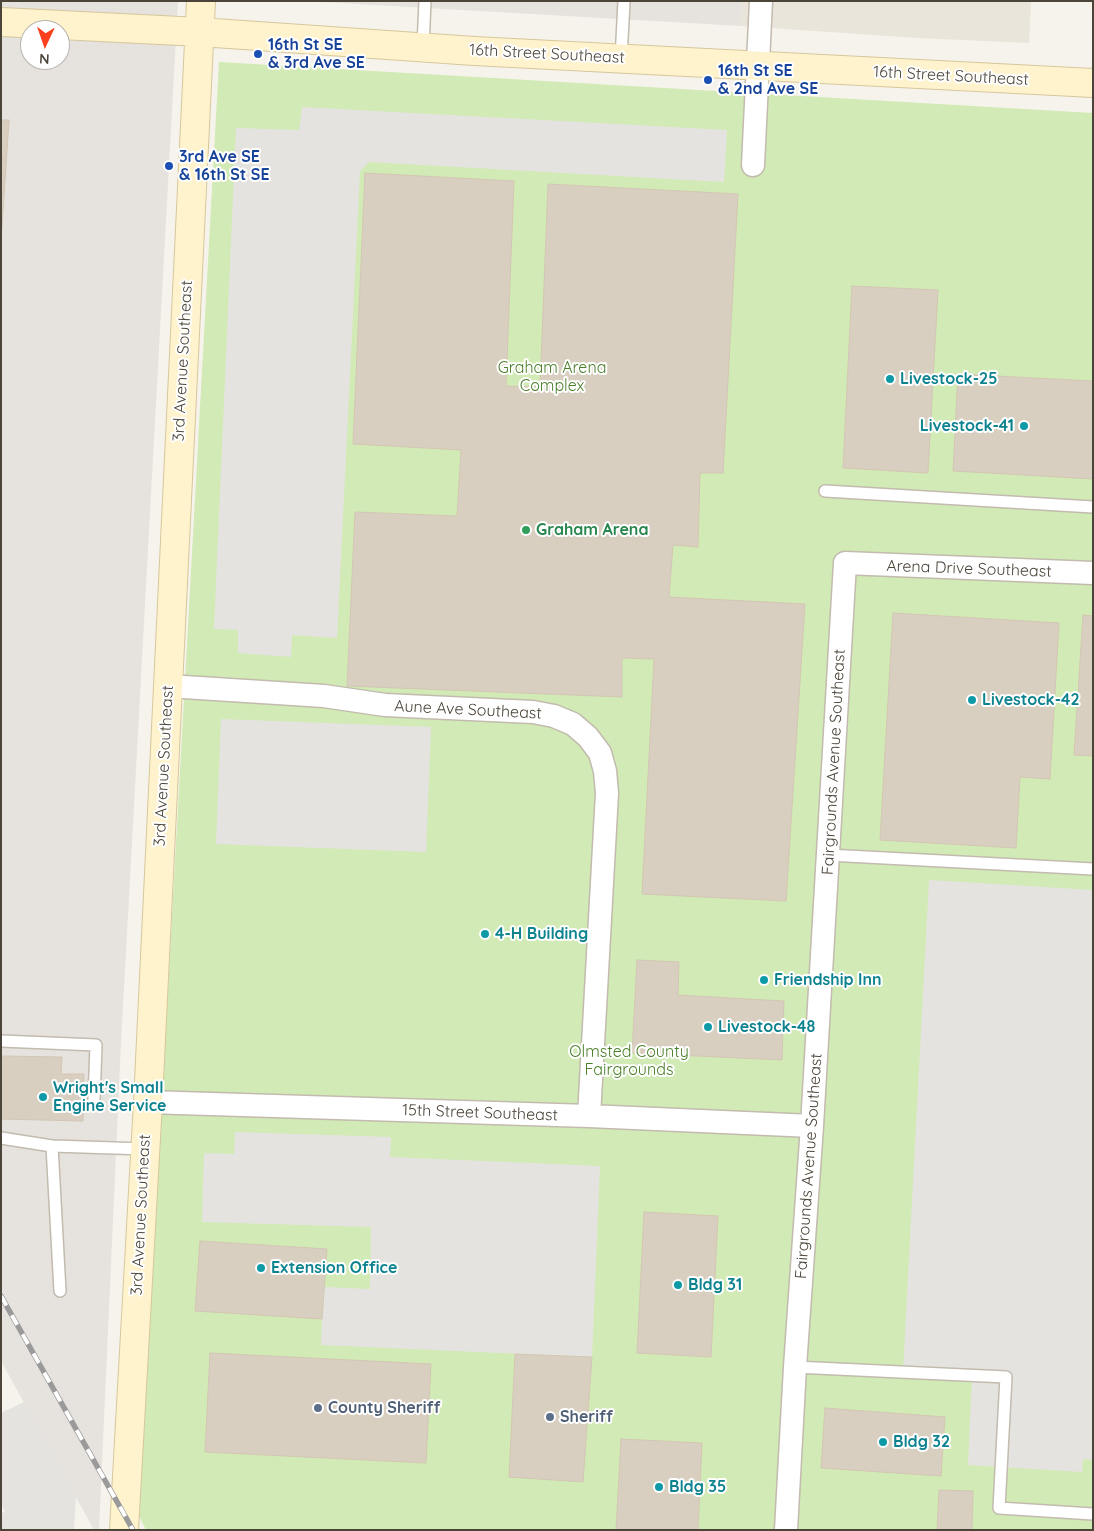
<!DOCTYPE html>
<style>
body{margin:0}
#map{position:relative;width:1094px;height:1531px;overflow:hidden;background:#f6f3ec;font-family:Quicksand,sans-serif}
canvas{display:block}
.frame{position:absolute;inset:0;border:2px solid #4b4439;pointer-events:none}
.north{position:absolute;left:20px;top:20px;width:50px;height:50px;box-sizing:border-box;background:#fff;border:1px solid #b7b4b0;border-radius:50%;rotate:183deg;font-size:14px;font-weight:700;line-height:20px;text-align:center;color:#4b4439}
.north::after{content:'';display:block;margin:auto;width:18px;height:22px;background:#fc3f1d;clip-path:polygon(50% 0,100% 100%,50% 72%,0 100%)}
</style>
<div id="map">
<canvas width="1094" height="1531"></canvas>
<div class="frame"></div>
<div class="north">N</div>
</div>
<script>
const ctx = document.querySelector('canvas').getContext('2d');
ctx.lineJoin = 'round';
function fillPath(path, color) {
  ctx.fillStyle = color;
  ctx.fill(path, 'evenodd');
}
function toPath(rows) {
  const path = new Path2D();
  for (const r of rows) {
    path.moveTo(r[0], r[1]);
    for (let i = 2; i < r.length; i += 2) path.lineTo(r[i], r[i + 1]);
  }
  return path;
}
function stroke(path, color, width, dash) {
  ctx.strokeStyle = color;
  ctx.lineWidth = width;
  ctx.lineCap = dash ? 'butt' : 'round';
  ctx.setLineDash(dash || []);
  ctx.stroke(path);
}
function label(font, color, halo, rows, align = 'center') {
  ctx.font = font + ' Quicksand,sans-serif';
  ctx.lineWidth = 4;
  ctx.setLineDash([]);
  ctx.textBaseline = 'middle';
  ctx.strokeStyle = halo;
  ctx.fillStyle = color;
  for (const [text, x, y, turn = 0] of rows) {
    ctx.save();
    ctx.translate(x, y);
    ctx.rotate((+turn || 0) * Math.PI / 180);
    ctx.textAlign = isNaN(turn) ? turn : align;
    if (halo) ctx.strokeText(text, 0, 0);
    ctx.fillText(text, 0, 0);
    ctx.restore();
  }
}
const residential = toPath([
 [742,1,1031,1,1029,43,918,38,741,26]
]);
const industrial = toPath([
 [1,1,178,1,121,1043,99,1530,94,1530,1,1361],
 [30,30,60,30,60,60,30,60],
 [305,1,742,1,741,26]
]);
const green = toPath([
 [219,62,1093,113,1093,1530,146,1530,139,1516]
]);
const parking = toPath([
 [302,107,727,130,724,182,369,162,360,171,337,638,292,635,291,657,238,653,238,630,214,629,236,128,299,130],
 [221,719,431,727,426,852,216,844],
 [929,880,1093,890,1093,1460,1083,1459,1082,1472,968,1465,972,1376,903,1372],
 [235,1132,391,1137,390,1157,600,1166,592,1357,321,1345,323,1287,370,1289,371,1227,202,1222,204,1153,234,1154],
 [24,1402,76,1497,74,1530,1,1530,1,1513,5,1512,1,1504,1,1413]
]);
const building = toPath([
 [1,120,9,120,1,241,1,120],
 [365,173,514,181,506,386,540,387,548,184,738,194,723,473,700,473,698,547,673,545,669,597,805,604,786,901,642,894,654,659,622,658,622,697,347,686,355,512,457,516,461,450,353,444,365,173],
 [852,286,938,290,928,473,843,468,852,286],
 [958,374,1093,381,1093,479,953,471,958,374],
 [893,613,1059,623,1050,779,1020,777,1016,848,880,840,893,613],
 [1083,615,1093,616,1093,756,1074,755,1083,615],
 [637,960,679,962,678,995,784,1001,782,1060,632,1053,637,960],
 [1,1056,62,1057,61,1074,84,1074,83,1121,1,1119,1,1056],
 [644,1212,718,1216,711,1357,637,1353,644,1212],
 [200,1241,327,1249,322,1319,195,1311,200,1241],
 [210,1353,431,1364,426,1463,205,1452,210,1353],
 [515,1354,592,1357,583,1482,509,1477,515,1354],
 [825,1408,945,1417,941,1476,821,1468,825,1408],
 [621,1439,702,1443,698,1530,616,1530,621,1439],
 [939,1490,973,1491,972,1530,937,1530,939,1490]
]);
const lane = toPath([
 [423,47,425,1],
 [621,59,624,1],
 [825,491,1093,507],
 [828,855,1093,869],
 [1,1041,96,1045,94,1100],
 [1,1138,52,1146],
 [60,1291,52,1146,145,1149],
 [795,1367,1006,1377,999,1508,1093,1514]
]);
const street = toPath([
 [753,165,761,1],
 [168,686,324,696,385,705,533,712,554,716,573,724,588,737,600,753,605,771,607,793,589,1116],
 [148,1102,589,1116,812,1126],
 [786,1530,795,1367,812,1126,845,563,1093,573]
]);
const secondary = toPath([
 [1,22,200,32,474,51,1093,83],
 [124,1530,148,1102,201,1]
]);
const rail = toPath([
 [1,1296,133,1530]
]);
const markers = [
 [258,54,5,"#1a4fb4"],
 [708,80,5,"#1a4fb4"],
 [169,166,5,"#1a4fb4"],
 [890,379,5,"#0f9aa8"],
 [1024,426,5,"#0f9aa8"],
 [526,530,5,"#2e9e5b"],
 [972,700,5,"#0f9aa8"],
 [485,934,5,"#0f9aa8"],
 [764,980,5,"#0f9aa8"],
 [708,1027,5,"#0f9aa8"],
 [43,1097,5,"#0f9aa8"],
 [261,1268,5,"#0f9aa8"],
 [678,1285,5,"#0f9aa8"],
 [318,1408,5,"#5c6f8a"],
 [550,1417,5,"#5c6f8a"],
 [883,1442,5,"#0f9aa8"],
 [659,1487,5,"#0f9aa8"]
];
const transitNames = [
 ["16th St SE",268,45],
 ["& 3rd Ave SE",268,63],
 ["16th St SE",718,71],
 ["& 2nd Ave SE",718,89],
 ["3rd Ave SE",179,157],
 ["& 16th St SE",179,175]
];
const streetNames = [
 ["16th Street Southeast",547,54,3],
 ["16th Street Southeast",951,76,3],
 ["3rd Avenue Southeast",183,361,-87],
 ["Arena Drive Southeast",969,569,2],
 ["Aune Ave Southeast",468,710,3],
 ["Fairgrounds Avenue Southeast",834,762,-87],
 ["3rd Avenue Southeast",164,766,-87],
 ["15th Street Southeast",480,1113,2],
 ["Fairgrounds Avenue Southeast",809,1166,-86],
 ["3rd Avenue Southeast",141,1215,-87]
];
const parkNames = [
 ["Graham Arena",552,368],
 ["Complex",552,386],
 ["Olmsted County",629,1052],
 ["Fairgrounds",629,1070]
];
const cultureNames = [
 ["Livestock-25",900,379],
 ["Livestock-41",1014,426,"right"],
 ["Livestock-42",982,700],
 ["4-H Building",495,934],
 ["Friendship Inn",774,980],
 ["Livestock-48",718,1027],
 ["Wright's Small",53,1088],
 ["Engine Service",53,1106],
 ["Extension Office",271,1268],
 ["Bldg 31",688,1285],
 ["Bldg 32",893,1442],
 ["Bldg 35",669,1487]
];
const leisureNames = [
 ["Graham Arena",536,530]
];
const serviceNames = [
 ["County Sheriff",328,1408],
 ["Sheriff",560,1417]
];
fillPath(residential, '#eae5da');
fillPath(industrial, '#e6e2dd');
fillPath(green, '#d2eab5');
fillPath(parking, '#e5e3e0');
fillPath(building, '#d8cfc1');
stroke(building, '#d3c7b4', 1);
stroke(lane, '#c2bbae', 14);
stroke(street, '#c2bbae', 25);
stroke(secondary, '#d6c79b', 30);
stroke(lane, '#fff', 11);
stroke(street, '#fff', 22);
stroke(secondary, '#fff3cd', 28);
stroke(rail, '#9a9a9a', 5.5);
stroke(rail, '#fff', 4, [11]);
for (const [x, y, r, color] of markers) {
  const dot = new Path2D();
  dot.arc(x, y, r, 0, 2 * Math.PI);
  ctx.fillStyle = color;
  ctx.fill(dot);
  stroke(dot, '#fff', 2);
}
label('bold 16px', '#164399', '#fff', transitNames, 'left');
label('16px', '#4b4439', '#fff', streetNames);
label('16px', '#4a7f2a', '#fff', parkNames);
label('bold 16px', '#0d838f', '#fff', cultureNames, 'left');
label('bold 16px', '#27864d', '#fff', leisureNames, 'left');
label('bold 16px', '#4e5e75', '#fff', serviceNames, 'left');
</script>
